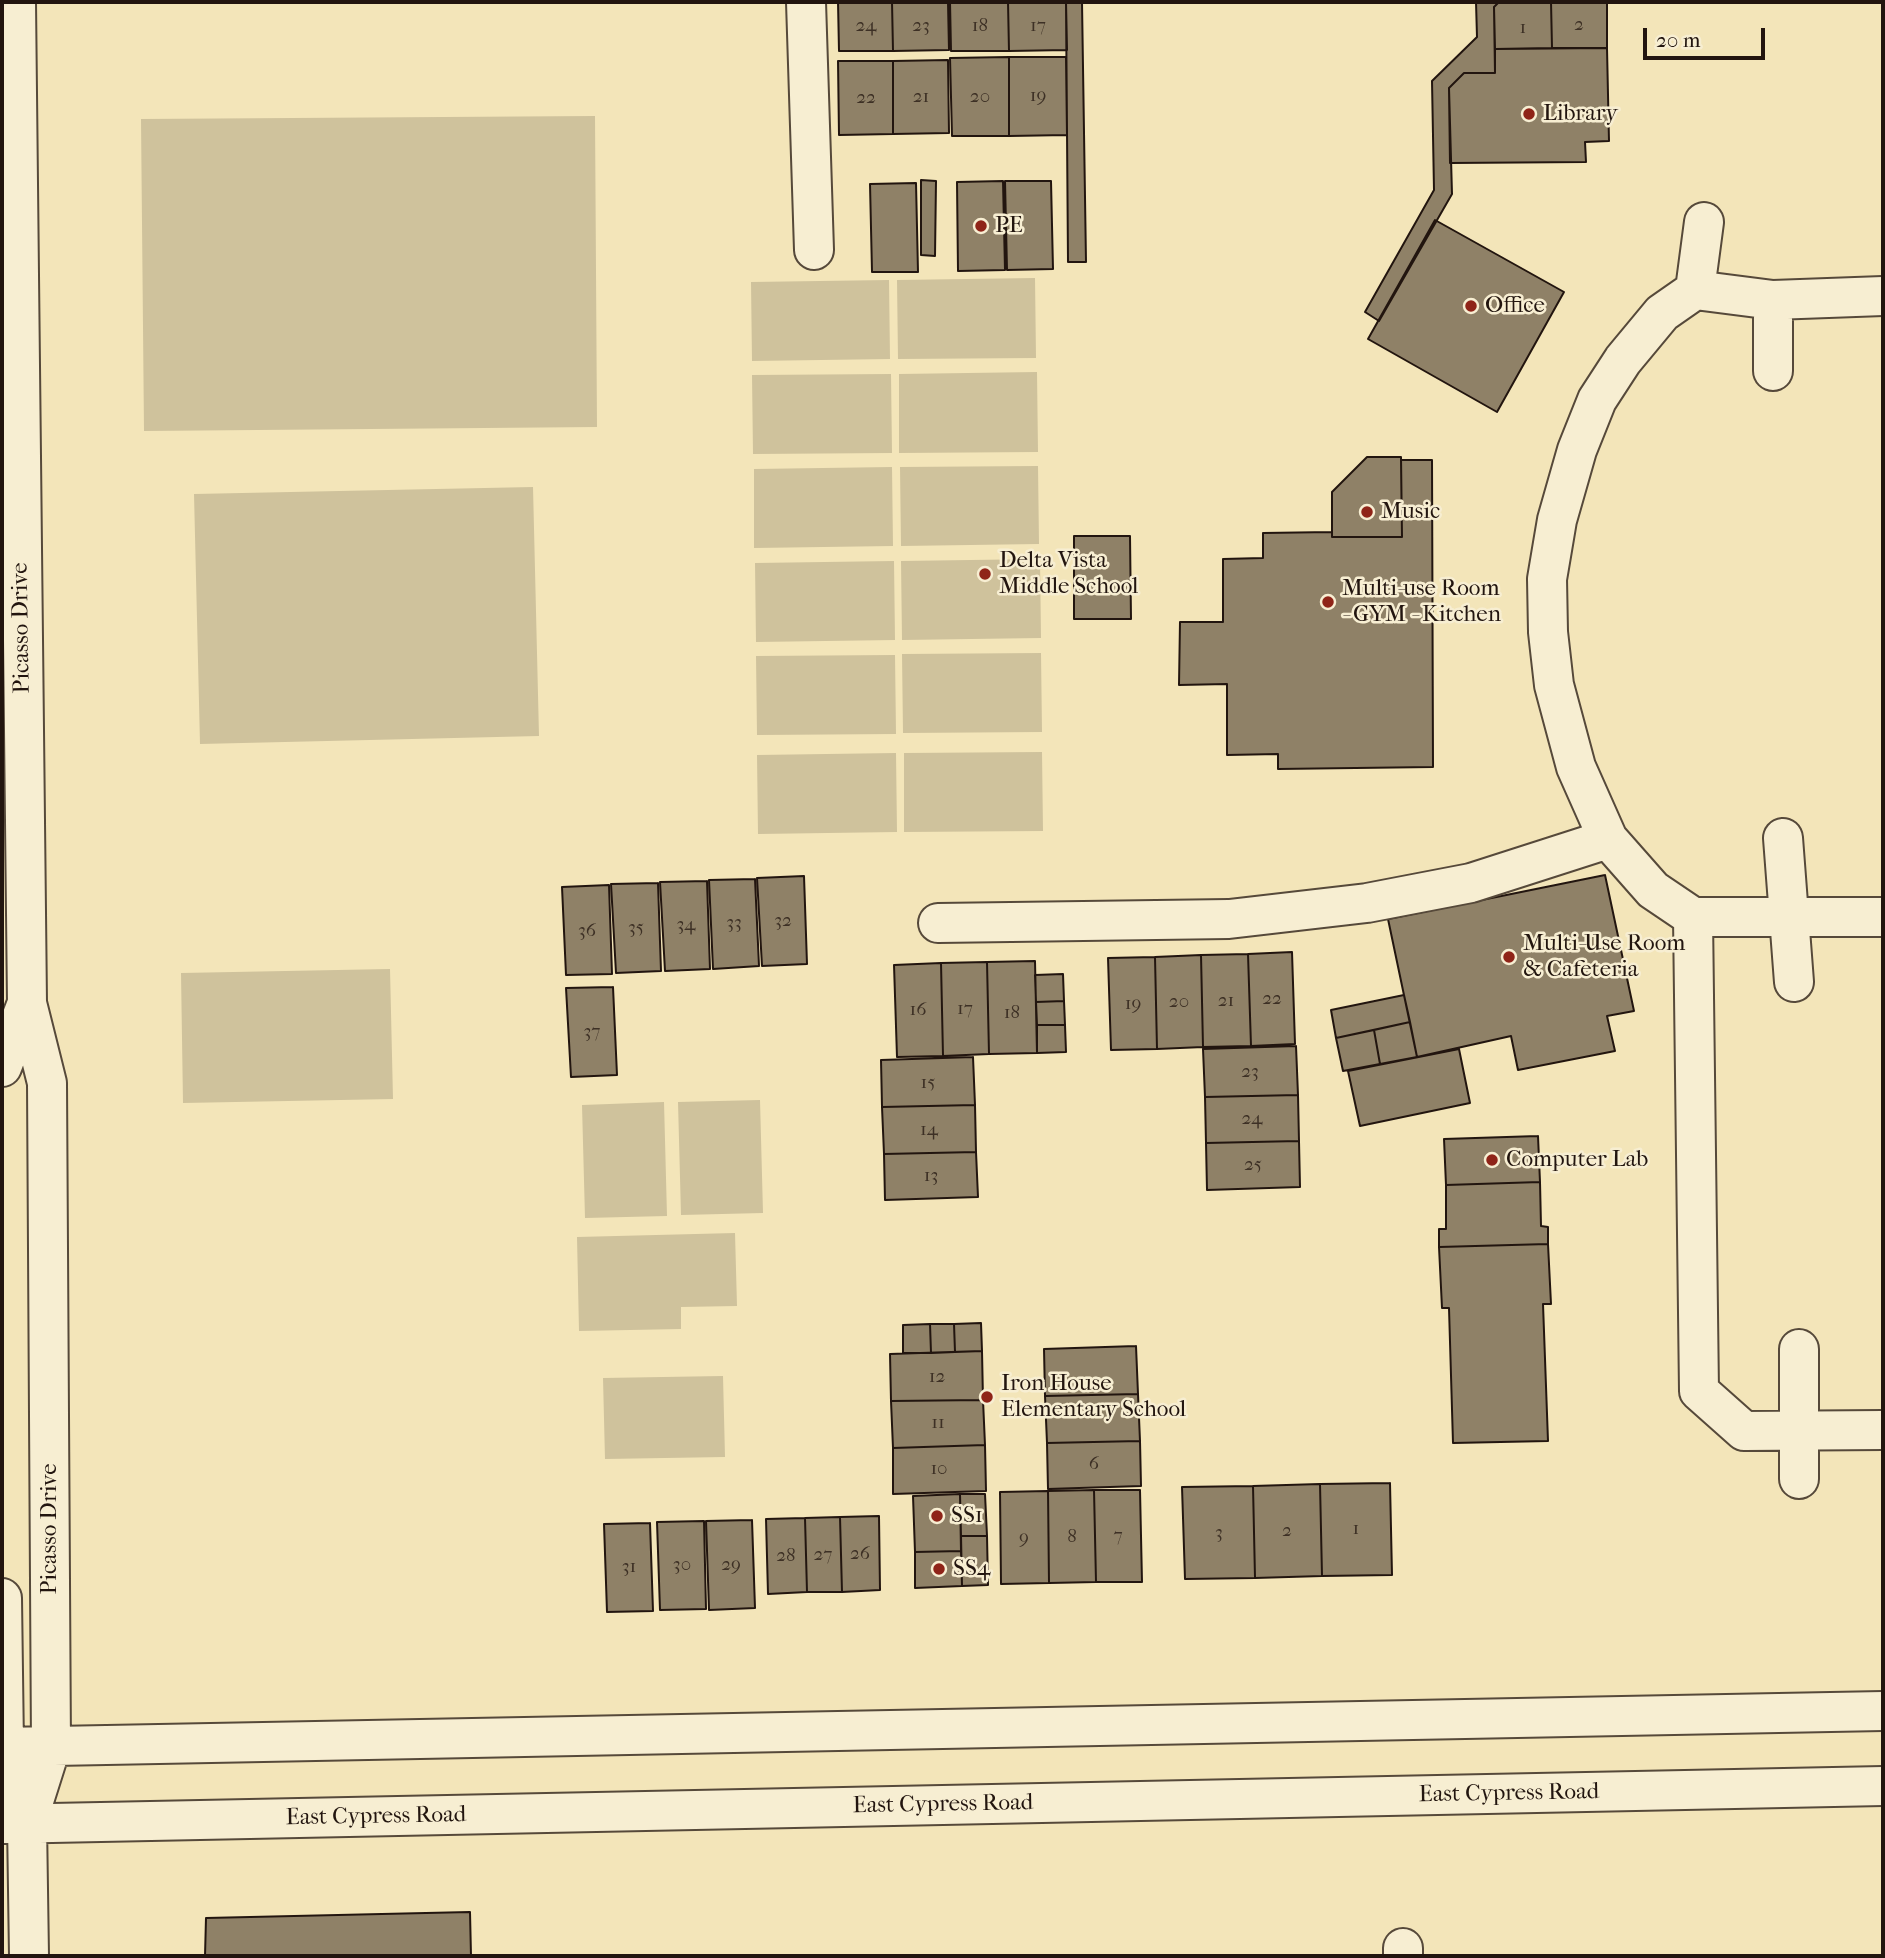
<!DOCTYPE html>
<style>
body{margin:0}
#map{position:relative;width:1885px;height:1958px;overflow:hidden;background:#f3e5b9;font-family:"IM FELL French Canon",serif}
canvas{display:block}
.frame{position:absolute;inset:0;border:4px solid #22150f;pointer-events:none}
.scale{position:absolute;left:1643px;top:28px;width:122px;height:32px;box-sizing:border-box;border:4px solid #22150f;border-top:0;padding-left:9px;font-size:21px;line-height:24px;white-space:nowrap;color:#22150f;-webkit-text-stroke:5px #f7eed2;paint-order:stroke}
</style>
<div id="map">
<canvas width="1885" height="1958"></canvas>
<div class="frame"></div>
<div class="scale">20 m</div>
</div>
<script>
const ctx = document.querySelector('canvas').getContext('2d');
ctx.lineJoin = 'round';
function fillPath(path, color) {
  ctx.fillStyle = color;
  ctx.fill(path, 'evenodd');
}
function toPath(rows) {
  const path = new Path2D();
  for (const r of rows) {
    path.moveTo(r[0], r[1]);
    for (let i = 2; i < r.length; i += 2) path.lineTo(r[i], r[i + 1]);
  }
  return path;
}
function stroke(path, color, width, dash) {
  ctx.strokeStyle = color;
  ctx.lineWidth = width;
  ctx.lineCap = dash ? 'butt' : 'round';
  ctx.setLineDash(dash || []);
  ctx.stroke(path);
}
function label(font, color, halo, rows, align = 'center') {
  ctx.font = font + ' "IM FELL French Canon",serif';
  ctx.lineWidth = 5;
  ctx.setLineDash([]);
  ctx.textBaseline = 'middle';
  ctx.strokeStyle = halo;
  ctx.fillStyle = color;
  for (const [text, x, y, turn = 0] of rows) {
    ctx.save();
    ctx.translate(x, y);
    ctx.rotate((+turn || 0) * Math.PI / 180);
    ctx.textAlign = isNaN(turn) ? turn : align;
    if (halo) ctx.strokeText(text, 0, 0);
    ctx.fillText(text, 0, 0);
    ctx.restore();
  }
}
const green = toPath([
 [595,116,597,427,144,431,141,119],
 [1035,278,1036,358,898,359,897,280],
 [889,280,890,359,752,361,751,282],
 [1037,372,1038,452,899,453,899,374],
 [891,374,892,453,753,454,752,375],
 [1038,466,1039,544,901,546,900,467],
 [892,467,893,546,754,548,754,469],
 [533,487,539,736,200,744,194,494],
 [1040,559,1041,638,902,640,901,561],
 [894,561,895,640,756,642,755,563],
 [1041,653,1042,732,903,733,902,654],
 [895,655,896,734,757,735,756,656],
 [1042,752,1043,831,904,832,904,753],
 [896,753,897,832,758,834,757,755],
 [390,969,393,1099,183,1103,181,973],
 [760,1100,763,1213,681,1215,678,1102],
 [664,1102,667,1216,585,1218,582,1105],
 [735,1233,737,1306,681,1307,681,1329,579,1331,577,1237],
 [723,1376,725,1457,605,1459,603,1378]
]);
const building = toPath([
 [838,2,892,2,893,51,839,51,838,2],
 [892,2,948,2,949,50,893,51,892,2],
 [950,2,1008,2,1009,51,951,51,950,2],
 [1008,2,1066,2,1067,50,1009,51,1008,2],
 [1066,2,1082,2,1086,262,1068,262,1066,2],
 [1476,2,1499,2,1494,7,1495,73,1464,73,1449,88,1452,194,1379,321,1365,312,1434,190,1432,81,1477,37,1476,2],
 [1499,2,1551,2,1552,48,1495,49,1494,7,1499,2],
 [1551,2,1607,2,1607,48,1552,48,1551,2],
 [1607,48,1609,141,1585,142,1586,162,1450,163,1449,88,1464,73,1495,73,1495,49,1607,48],
 [1009,57,1066,57,1067,135,1009,136,1009,57],
 [1009,57,1009,136,952,136,950,58,1009,57],
 [948,60,949,133,893,134,893,61,948,60],
 [838,61,893,61,893,134,839,135,838,61],
 [921,180,936,181,935,256,921,255,921,180],
 [1003,181,1005,270,958,271,957,182,1003,181],
 [1005,181,1051,181,1053,269,1007,270,1005,181],
 [916,183,918,272,872,272,870,184,916,183],
 [1435,220,1564,292,1497,412,1368,339,1435,220],
 [1367,457,1401,457,1402,537,1332,537,1332,492,1367,457],
 [1401,460,1432,460,1433,767,1278,769,1278,754,1227,755,1227,684,1179,685,1180,622,1223,622,1223,559,1263,558,1263,533,1332,532,1332,537,1402,537,1401,460],
 [1074,536,1130,536,1131,619,1074,619,1074,536],
 [1605,875,1634,1011,1607,1016,1615,1051,1518,1070,1511,1036,1417,1057,1388,919,1605,875],
 [804,876,807,964,762,966,757,878,804,876],
 [755,879,759,966,713,969,709,880,755,879],
 [707,881,710,969,665,971,660,882,707,881],
 [658,883,661,971,616,973,611,884,658,883],
 [609,885,612,974,566,975,562,887,609,885],
 [1292,952,1295,1044,1251,1046,1248,954,1292,952],
 [1248,954,1251,1046,1203,1047,1201,955,1248,954],
 [1201,955,1203,1047,1157,1049,1155,957,1201,955],
 [1155,957,1157,1049,1111,1050,1108,958,1155,957],
 [1035,961,1037,1053,989,1054,987,962,1035,961],
 [987,962,989,1054,943,1056,941,963,987,962],
 [941,963,943,1056,897,1057,894,965,941,963],
 [1063,974,1064,1001,1036,1002,1035,975,1063,974],
 [613,987,617,1075,571,1077,566,988,613,987],
 [1404,995,1410,1022,1336,1038,1331,1010,1404,995],
 [1064,1001,1065,1025,1037,1025,1036,1002,1064,1001],
 [1410,1022,1417,1057,1380,1064,1374,1030,1410,1022],
 [1037,1025,1065,1025,1066,1052,1037,1053,1037,1025],
 [1374,1030,1380,1064,1343,1071,1336,1038,1374,1030],
 [1296,1046,1298,1095,1205,1097,1203,1049,1296,1046],
 [1459,1049,1470,1103,1360,1126,1348,1071,1459,1049],
 [973,1057,975,1105,882,1107,881,1060,973,1057],
 [1298,1095,1299,1141,1206,1143,1205,1097,1298,1095],
 [975,1105,976,1152,884,1154,882,1107,975,1105],
 [1538,1136,1540,1182,1446,1185,1444,1139,1538,1136],
 [1299,1141,1300,1187,1207,1190,1206,1143,1299,1141],
 [976,1152,978,1197,885,1200,884,1154,976,1152],
 [1540,1182,1541,1226,1548,1227,1548,1244,1439,1247,1439,1229,1446,1229,1446,1185,1540,1182],
 [1548,1244,1551,1304,1543,1304,1548,1441,1453,1443,1449,1308,1442,1308,1439,1247,1548,1244],
 [981,1323,982,1351,955,1352,954,1324,981,1323],
 [930,1324,931,1353,903,1353,903,1325,930,1324],
 [930,1324,954,1324,955,1352,931,1353,930,1324],
 [1136,1346,1138,1394,1045,1396,1044,1349,1136,1346],
 [982,1351,983,1400,891,1401,890,1354,982,1351],
 [1138,1394,1140,1441,1047,1443,1045,1396,1138,1394],
 [983,1400,985,1445,893,1448,891,1401,983,1400],
 [1140,1441,1141,1486,1048,1489,1047,1443,1140,1441],
 [985,1445,986,1491,893,1494,893,1448,985,1445],
 [1390,1483,1392,1575,1322,1576,1320,1484,1390,1483],
 [1320,1484,1322,1576,1255,1578,1253,1486,1320,1484],
 [1253,1486,1255,1578,1185,1579,1182,1487,1253,1486],
 [1094,1490,1096,1582,1049,1583,1048,1491,1094,1490],
 [1094,1490,1140,1490,1142,1582,1096,1582,1094,1490],
 [1048,1491,1049,1583,1001,1584,1000,1492,1048,1491],
 [960,1494,985,1494,987,1536,961,1536,960,1494],
 [960,1494,961,1551,915,1552,913,1496,960,1494],
 [879,1516,880,1590,842,1592,840,1517,879,1516],
 [840,1517,842,1592,807,1592,805,1518,840,1517],
 [805,1518,807,1592,768,1594,766,1519,805,1518],
 [752,1520,755,1608,709,1610,706,1521,752,1520],
 [704,1521,706,1609,660,1610,657,1522,704,1521],
 [650,1523,653,1611,607,1612,604,1524,650,1523],
 [961,1536,987,1536,988,1585,962,1586,961,1536],
 [961,1551,962,1586,915,1588,915,1552,961,1551],
 [470,1912,471,1956,205,1956,206,1918,470,1912]
]);
const minor = toPath([
 [16,2,27,1003,47,1083,51,1747,27,1823],
 [806,2,814,250],
 [1695,290,1704,222],
 [1883,296,1773,300,1695,290,1662,313,1623,360,1597,400,1577,450,1557,520,1547,579,1548,632,1554,685,1576,767,1608,839,1653,890,1693,917,1699,1391,1744,1431,1883,1430],
 [1773,300,1773,371],
 [1783,838,1794,982],
 [1693,917,1883,917],
 [938,923,1229,919,1367,903,1471,883,1608,839],
 [2,1067,27,1003],
 [1799,1349,1799,1479],
 [2,1598,4,1747,27,1823,29,1956],
 [2,1747,1883,1711],
 [2,1824,1883,1786],
 [1403,1948,1403,1956]
]);
const markers = [
 [1529,114,7,"#8f2418"],
 [981,226,7,"#8f2418"],
 [1471,306,7,"#8f2418"],
 [1367,512,7,"#8f2418"],
 [985,574,7,"#8f2418"],
 [1328,602,7,"#8f2418"],
 [1509,957,7,"#8f2418"],
 [1492,1160,7,"#8f2418"],
 [987,1397,7,"#8f2418"],
 [937,1516,7,"#8f2418"],
 [939,1569,7,"#8f2418"]
];
const numberNames = [
 ["2",1579,25],
 ["24",866,26],
 ["23",921,26],
 ["18",980,26],
 ["17",1038,26],
 ["1",1523,28],
 ["19",1038,96],
 ["21",921,97],
 ["20",980,97],
 ["22",866,98],
 ["32",783,921],
 ["33",734,923],
 ["34",686,925],
 ["35",636,928],
 ["36",587,931],
 ["22",1272,999],
 ["21",1226,1001],
 ["20",1179,1002],
 ["19",1133,1004],
 ["17",965,1009],
 ["16",918,1010],
 ["18",1012,1013],
 ["37",592,1032],
 ["23",1250,1072],
 ["15",928,1083],
 ["24",1252,1119],
 ["14",929,1130],
 ["25",1253,1165],
 ["13",931,1176],
 ["12",937,1377],
 ["11",938,1423],
 ["6",1094,1464],
 ["10",939,1469],
 ["1",1356,1529],
 ["2",1287,1531],
 ["3",1219,1533],
 ["7",1118,1536],
 ["8",1072,1537],
 ["9",1024,1538],
 ["26",860,1554],
 ["27",823,1555],
 ["28",786,1556],
 ["30",682,1565],
 ["29",731,1565],
 ["31",629,1567]
];
const poiNames = [
 ["Library",1543,114],
 ["PE",995,226],
 ["Office",1485,306],
 ["Music",1381,512],
 ["Delta Vista",999,561],
 ["Middle School",999,587],
 ["Multi-use Room",1342,589],
 ["- GYM - Kitchen",1342,615],
 ["Multi-Use Room",1523,944],
 ["& Cafeteria",1523,970],
 ["Computer Lab",1506,1160],
 ["Iron House",1001,1384],
 ["Elementary School",1001,1410],
 ["SS1",951,1516],
 ["SS4",953,1569]
];
const streetNames = [
 ["Picasso Drive",22,628,-91],
 ["Picasso Drive",50,1529,-90],
 ["East Cypress Road",1509,1794,-1],
 ["East Cypress Road",943,1805,-1],
 ["East Cypress Road",376,1817,-1]
];
fillPath(green, '#cfc29c');
fillPath(building, '#8f8167');
stroke(building, '#22150f', 2);
stroke(minor, '#56493a', 42);
stroke(minor, '#f7eed2', 38);
for (const [x, y, r, color] of markers) {
  const dot = new Path2D();
  dot.arc(x, y, r, 0, 2 * Math.PI);
  ctx.fillStyle = color;
  ctx.fill(dot);
  stroke(dot, '#f7eed2', 2.5);
}
label('19px', '#3d3025', null, numberNames);
label('23px', '#22150f', '#f7eed2', poiNames, 'left');
label('23px', '#22150f', '#f7eed2', streetNames);
</script>
